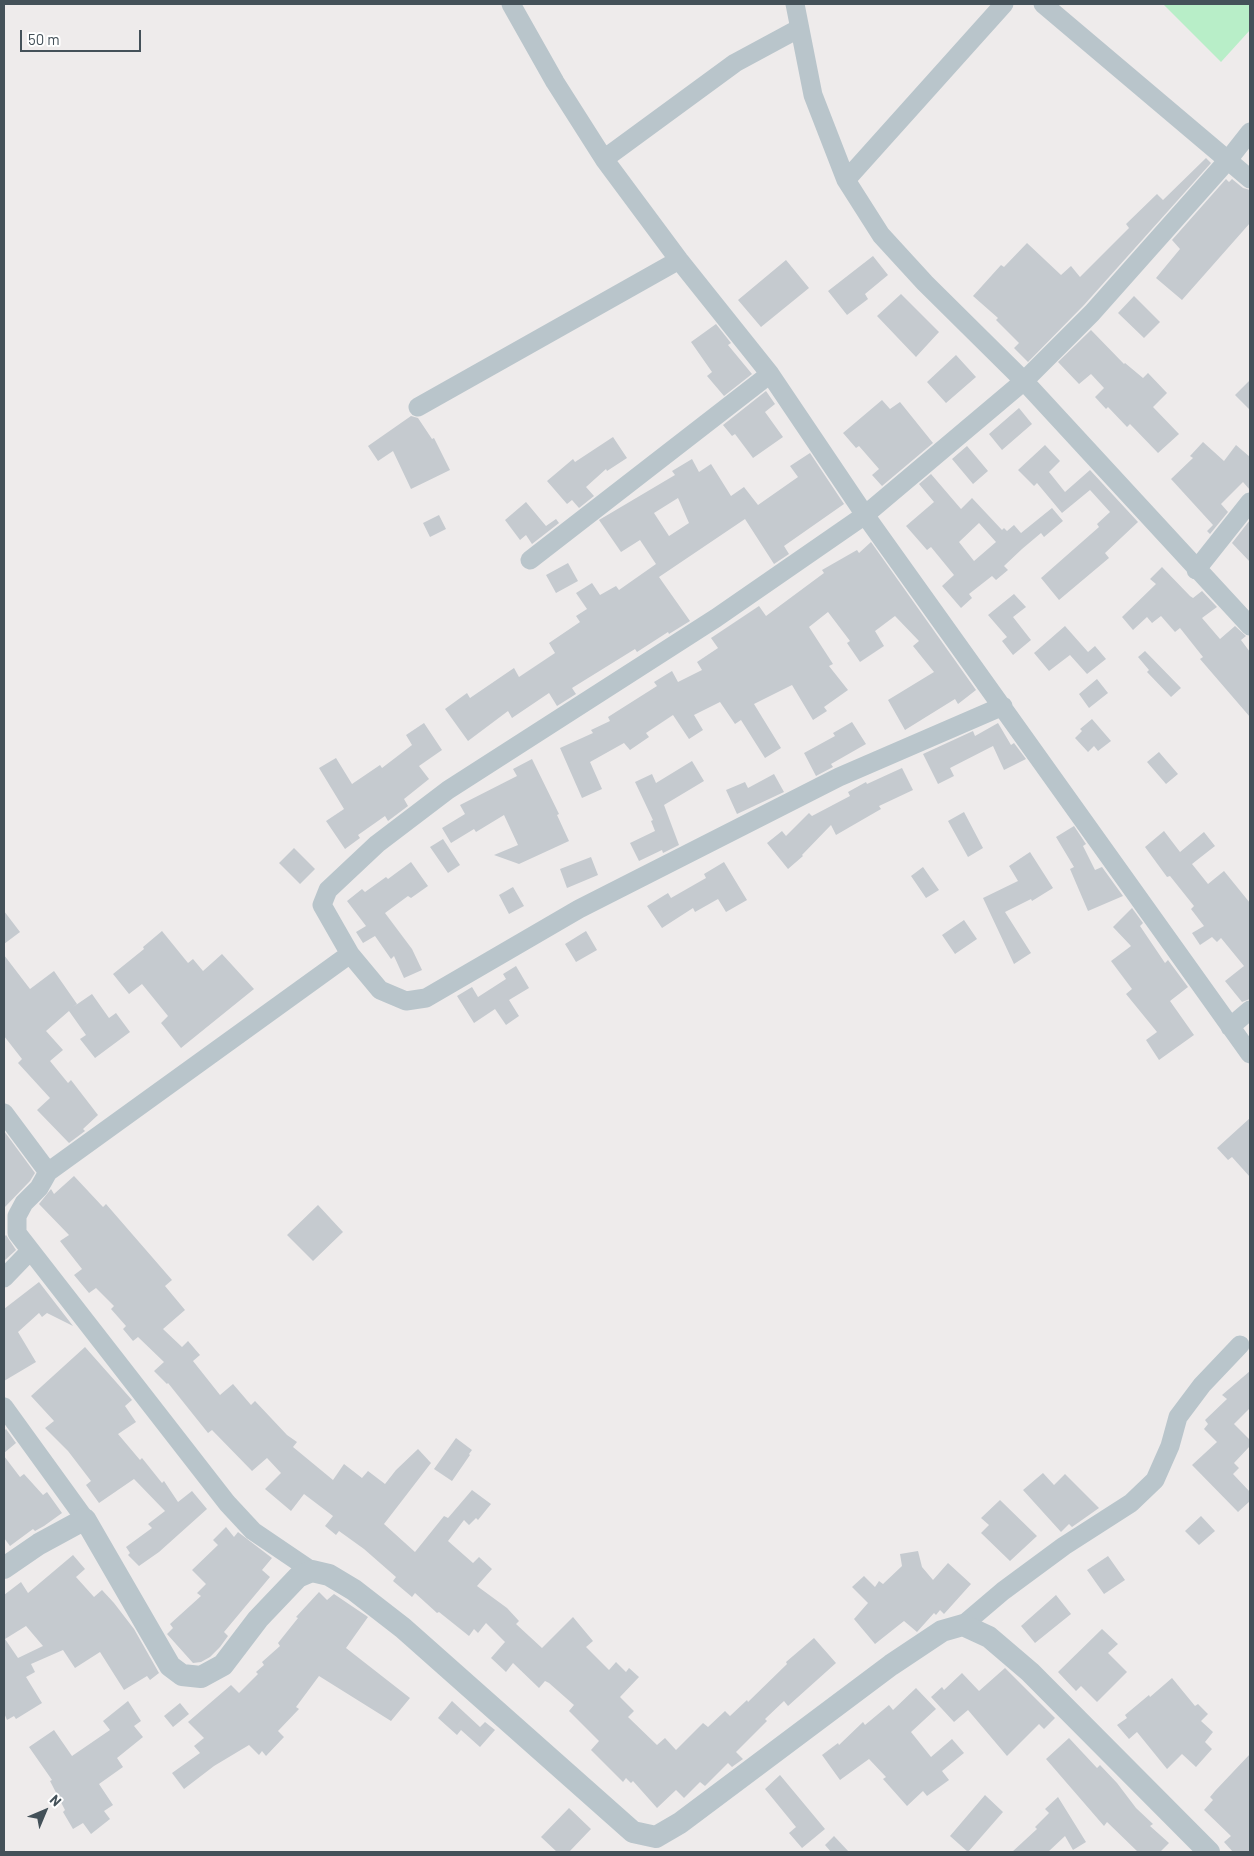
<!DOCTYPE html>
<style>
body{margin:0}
#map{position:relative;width:1254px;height:1856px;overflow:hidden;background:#eeebeb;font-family:Barlow,sans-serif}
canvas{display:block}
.frame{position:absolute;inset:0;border:5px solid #445159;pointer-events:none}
.north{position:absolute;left:20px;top:1786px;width:50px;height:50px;-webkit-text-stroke:4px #fff;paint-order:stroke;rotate:45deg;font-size:14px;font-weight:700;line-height:20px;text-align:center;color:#445159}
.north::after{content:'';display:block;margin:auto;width:18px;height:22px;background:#445159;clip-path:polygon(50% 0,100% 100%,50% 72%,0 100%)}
.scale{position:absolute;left:20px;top:30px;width:121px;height:22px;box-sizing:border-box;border:2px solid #445159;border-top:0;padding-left:6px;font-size:15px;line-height:18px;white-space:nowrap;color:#445159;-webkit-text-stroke:4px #fff;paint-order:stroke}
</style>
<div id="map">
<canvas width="1254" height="1856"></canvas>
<div class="frame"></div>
<div class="north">N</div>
<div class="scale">50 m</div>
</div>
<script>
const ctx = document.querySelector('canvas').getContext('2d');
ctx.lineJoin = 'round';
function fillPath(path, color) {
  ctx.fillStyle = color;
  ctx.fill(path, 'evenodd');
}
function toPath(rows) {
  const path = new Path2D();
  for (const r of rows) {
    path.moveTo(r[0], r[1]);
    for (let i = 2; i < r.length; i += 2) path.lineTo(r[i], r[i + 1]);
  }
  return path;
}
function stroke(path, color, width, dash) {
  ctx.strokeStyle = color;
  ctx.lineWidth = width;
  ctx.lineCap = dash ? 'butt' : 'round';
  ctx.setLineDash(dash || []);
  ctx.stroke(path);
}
const green = toPath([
 [1163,4,1250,4,1250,30,1221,62]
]);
const building = toPath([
 [1206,158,1211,163,1084,305,1028,362,1014,348,1019,343,996,320,998,318,973,296,1001,265,1004,267,1027,243,1061,275,1071,266,1080,277,1129,228,1126,224,1157,194,1163,200],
 [1226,179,1229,182,1232,179,1243,188,1250,190,1250,223,1182,300,1156,278,1180,249,1172,240],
 [873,256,888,275,865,294,868,299,847,315,828,291],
 [786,260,809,288,761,327,738,300],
 [901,294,939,332,916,357,877,316],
 [1134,296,1160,322,1144,338,1118,313],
 [716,324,731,343,728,345,752,374,724,396,707,376,712,372,691,342],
 [1091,330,1124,364,1125,363,1143,378,1148,373,1167,393,1153,407,1179,434,1158,453,1130,424,1127,427,1108,407,1106,409,1095,397,1104,388,1091,374,1079,384,1058,362],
 [956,355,976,377,946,403,927,382],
 [1250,380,1250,410,1235,395],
 [766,391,775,404,765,412,783,437,753,458,735,434,732,436,723,425],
 [882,400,890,409,900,402,933,443,882,486,872,475,879,469,859,446,856,448,843,433],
 [1019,408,1032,424,1002,450,989,434],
 [411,416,418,418,432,439,434,438,450,470,411,489,393,451,378,461,368,446],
 [613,437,627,458,607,471,606,469,586,487,594,496,579,508,572,500,567,504,547,481,573,459,575,462],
 [1203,442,1224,461,1236,445,1250,457,1250,490,1243,482,1221,504,1228,512,1210,534,1207,531,1213,525,1171,479,1193,458,1190,456],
 [1045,445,1060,461,1049,472,1065,492,1090,470,1138,522,1105,553,1109,558,1059,600,1041,578,1099,527,1097,524,1110,512,1090,490,1062,513,1037,483,1034,486,1018,470],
 [967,446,988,471,973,484,952,459],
 [810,453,844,504,784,546,789,554,774,564,745,519,659,577,690,621,669,634,668,632,637,652,635,649,572,688,576,694,557,706,549,693,512,718,508,711,468,741,445,709,467,693,470,698,514,668,519,677,555,653,549,643,580,622,576,616,587,609,576,593,592,583,600,595,616,586,619,590,656,564,640,540,621,552,599,520,675,475,672,471,692,459,699,472,711,464,731,496,744,487,758,505,798,477,790,466],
 [678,498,689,523,669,536,654,513],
 [931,474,961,509,972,498,1002,530,1004,528,1007,531,1014,525,1021,533,1052,508,1063,521,1044,537,1041,533,1022,549,1004,566,1008,570,996,580,992,576,969,594,972,598,961,608,942,586,954,575,931,547,927,550,906,526,934,502,919,484],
 [979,523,996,542,974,561,959,542],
 [526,502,546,526,556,519,559,523,532,544,526,535,520,540,505,520],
 [439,515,446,529,430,537,423,523],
 [1250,520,1250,562,1232,543],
 [871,542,976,690,958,704,955,699,905,730,888,700,934,672,913,646,919,641,895,616,875,631,884,646,860,662,847,643,850,641,828,612,809,627,833,664,829,666,848,690,824,707,827,711,813,720,792,685,754,704,781,748,765,758,741,720,735,724,720,702,694,715,703,730,689,739,673,715,646,733,649,737,630,750,624,743,590,762,602,789,582,798,560,748,593,733,591,730,610,721,608,717,657,686,654,682,672,671,678,682,702,670,697,662,718,648,711,638,759,606,766,616,824,573,822,570,857,550,859,553],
 [568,563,578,581,556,593,546,575],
 [1162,567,1190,596,1193,598,1202,591,1217,607,1202,618,1220,639,1235,626,1246,636,1241,640,1250,652,1250,717,1200,659,1203,657,1180,628,1175,632,1161,616,1152,623,1147,617,1133,630,1122,617,1156,584,1150,579],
 [1014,594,1026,607,1013,617,1031,640,1013,655,1002,641,1007,637,988,615],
 [1065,626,1088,652,1095,646,1106,659,1087,674,1070,655,1049,671,1034,653],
 [1145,651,1181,688,1171,697,1147,672,1149,670,1138,657],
 [1097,679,1108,693,1089,708,1079,694],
 [1092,719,1111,741,1098,751,1094,746,1088,752,1075,738,1082,731,1080,729],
 [852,722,866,744,831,764,833,767,816,776,804,753,835,736,833,733],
 [424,723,442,750,419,766,429,779,404,799,408,806,388,821,385,816,358,835,360,838,345,849,326,821,344,809,319,768,336,758,352,784,380,765,382,768,412,745,406,735],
 [998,723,1011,745,1014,743,1026,759,1004,770,993,746,950,768,954,776,938,784,923,754,973,731,975,736],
 [1159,752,1178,774,1166,784,1147,762],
 [532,759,559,814,557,815,569,841,519,864,494,855,518,845,504,815,476,832,474,829,451,843,442,828,465,814,460,805,517,776,513,769],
 [692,761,704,781,664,805,679,845,663,853,662,850,639,861,630,843,655,831,651,821,653,820,635,782,652,774,656,783],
 [902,768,913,790,879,806,881,809,836,835,831,825,802,855,803,856,788,869,767,843,782,831,786,836,809,813,812,816,850,796,848,792,866,782,867,784],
 [774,774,784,792,737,814,726,790,745,782,748,788],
 [964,812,983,848,968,857,948,821],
 [1074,826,1086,844,1083,846,1095,870,1102,867,1123,896,1088,911,1070,869,1074,867,1056,837],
 [1164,831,1180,852,1204,832,1215,846,1192,864,1208,884,1224,871,1250,903,1250,999,1242,1002,1225,981,1244,966,1221,938,1217,942,1212,937,1200,945,1192,933,1204,926,1191,909,1194,906,1170,876,1167,877,1145,847],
 [443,839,460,865,448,873,430,847],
 [294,848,315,869,300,884,279,863],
 [1030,852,1053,888,1032,901,1031,899,1005,912,1031,953,1014,964,983,898,1018,881,1009,866],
 [591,857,598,875,567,888,560,869],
 [411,862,428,886,411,898,408,896,385,913,412,949,422,970,404,978,394,956,391,959,375,936,363,943,356,932,366,926,347,901,362,889,365,892,386,877,388,879],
 [724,862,747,900,726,912,718,899,695,912,693,908,662,928,647,906,668,893,671,898,706,878,704,874],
 [923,867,939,890,926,898,911,876],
 [513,887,524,906,509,914,499,895],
 [1132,908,1143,923,1140,926,1165,963,1168,960,1188,987,1170,1001,1194,1035,1159,1060,1146,1040,1157,1032,1126,994,1132,989,1111,961,1131,946,1113,927],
 [4,911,20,932,4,944],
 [964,920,977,939,955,954,942,935],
 [162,931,188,963,193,959,203,971,222,954,254,989,181,1048,161,1023,168,1016,142,984,129,994,113,974,144,949,143,947],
 [586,931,597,950,576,962,565,944],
 [4,955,30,989,54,971,77,1004,73,1007,92,994,109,1018,116,1013,130,1032,95,1058,80,1039,86,1035,69,1011,46,1031,63,1050,50,1061,68,1083,71,1080,98,1115,83,1129,85,1131,69,1143,37,1110,50,1098,18,1063,22,1059,4,1036],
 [516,966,529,988,509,1000,519,1016,506,1025,495,1009,474,1023,457,996,472,987,478,997,506,979,503,974],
 [1250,1118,1250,1177,1232,1157,1228,1160,1217,1148],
 [4,1131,35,1173,30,1181,4,1208],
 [74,1176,103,1207,106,1204,172,1280,165,1286,185,1310,163,1329,182,1347,188,1341,200,1355,193,1361,220,1395,233,1384,251,1405,255,1401,287,1435,297,1442,293,1447,333,1480,344,1464,362,1478,368,1471,385,1484,396,1470,418,1449,431,1463,384,1524,415,1552,444,1516,448,1518,472,1490,491,1504,478,1520,476,1518,469,1525,464,1520,448,1541,473,1563,479,1557,492,1569,477,1586,507,1608,519,1621,516,1624,542,1648,573,1617,593,1641,586,1647,609,1670,616,1662,626,1672,629,1668,639,1677,620,1697,634,1711,628,1717,657,1745,665,1738,676,1750,703,1723,708,1727,725,1711,730,1716,747,1700,748,1702,787,1664,786,1662,814,1638,836,1663,788,1706,784,1701,765,1719,767,1721,736,1752,743,1759,732,1767,728,1763,705,1786,700,1782,684,1798,676,1790,657,1808,633,1781,631,1783,626,1778,623,1782,591,1750,599,1741,569,1711,574,1705,549,1683,545,1681,539,1688,513,1663,506,1672,491,1658,505,1642,486,1623,478,1633,474,1629,469,1636,439,1612,437,1613,415,1593,412,1597,393,1581,396,1577,364,1549,339,1531,336,1535,325,1526,333,1516,304,1494,291,1511,265,1489,281,1473,267,1458,252,1471,212,1430,208,1433,168,1383,167,1384,154,1371,164,1362,138,1337,133,1341,123,1329,126,1326,111,1309,114,1306,96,1288,89,1293,74,1275,82,1269,60,1241,69,1235,39,1204,51,1189,54,1194],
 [318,1205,343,1232,313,1261,287,1235],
 [6,1235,16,1250,4,1261,4,1237],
 [39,1282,73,1326,47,1313,42,1317,39,1313,18,1332,36,1362,4,1381,4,1309],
 [85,1347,132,1400,125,1406,136,1422,118,1434,140,1460,142,1458,162,1483,164,1481,178,1502,192,1491,207,1509,159,1552,139,1566,128,1555,130,1553,126,1547,152,1528,148,1524,165,1511,134,1479,99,1503,86,1485,91,1481,68,1451,45,1428,54,1421,31,1396],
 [1250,1371,1250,1408,1234,1424,1250,1440,1250,1446,1234,1463,1239,1468,1233,1474,1250,1492,1250,1501,1238,1512,1192,1465,1217,1442,1204,1429,1208,1424,1205,1420,1227,1399,1222,1395],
 [6,1429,16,1443,4,1453,4,1431],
 [456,1438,472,1450,469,1454,470,1455,452,1481,434,1469],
 [4,1456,20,1477,24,1474,43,1495,47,1492,62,1513,44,1526,35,1531,33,1529,10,1546,4,1538],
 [1043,1473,1054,1485,1065,1474,1099,1508,1072,1527,1069,1524,1061,1532,1023,1490],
 [1000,1500,1037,1536,1010,1561,981,1533,989,1525,981,1518],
 [1201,1516,1215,1531,1199,1545,1185,1531],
 [226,1527,234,1537,238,1532,272,1558,262,1570,270,1577,224,1632,228,1636,220,1647,210,1657,201,1662,193,1663,167,1634,173,1628,170,1624,201,1596,197,1593,206,1584,192,1570,218,1545,213,1540],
 [918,1551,922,1567,933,1580,948,1563,971,1584,944,1614,940,1610,936,1615,934,1613,917,1632,904,1621,875,1644,854,1619,868,1603,852,1587,864,1576,875,1587,879,1581,883,1584,902,1566,900,1554],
 [73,1555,85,1569,76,1577,94,1597,102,1590,114,1603,134,1629,159,1673,150,1680,147,1676,124,1690,100,1652,75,1668,63,1650,31,1664,35,1672,26,1677,42,1703,16,1719,14,1716,7,1720,4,1713,4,1595,21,1582,28,1593],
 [26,1626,43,1646,18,1658,5,1639],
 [1108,1556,1125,1580,1104,1594,1087,1570],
 [319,1592,327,1600,334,1594,368,1617,346,1648,410,1698,391,1721,319,1676,296,1707,299,1709,278,1731,284,1737,266,1756,262,1751,259,1755,249,1745,214,1766,184,1789,172,1773,200,1753,194,1746,204,1738,188,1722,231,1685,239,1693,258,1674,256,1672,264,1665,262,1662,280,1646,278,1643,298,1618,296,1617],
 [1056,1595,1071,1614,1035,1643,1021,1626],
 [1102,1629,1118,1644,1108,1653,1127,1672,1097,1702,1081,1686,1076,1691,1058,1672],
 [1005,1668,1055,1718,1044,1729,1039,1724,1007,1756,968,1710,954,1722,931,1697,942,1687,944,1690,962,1673,979,1691],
 [1172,1678,1195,1706,1198,1704,1208,1714,1201,1721,1213,1732,1205,1742,1212,1749,1196,1767,1182,1754,1167,1769,1137,1732,1129,1739,1117,1725,1127,1718,1125,1715,1149,1695,1150,1697],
 [916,1688,936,1709,911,1732,931,1757,952,1739,964,1753,942,1771,949,1780,927,1796,923,1791,907,1806,883,1779,886,1777,869,1759,840,1780,822,1755,838,1743,839,1745,863,1722,865,1725,889,1705,893,1710],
 [128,1701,141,1721,134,1726,143,1737,117,1758,123,1767,99,1784,113,1805,104,1811,110,1819,91,1834,83,1823,73,1829,63,1812,65,1810,50,1781,52,1780,29,1747,54,1730,72,1756,110,1730,103,1721],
 [452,1701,480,1727,485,1722,495,1730,480,1747,461,1730,457,1735,438,1718],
 [180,1703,189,1714,173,1727,164,1716],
 [1069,1738,1097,1768,1100,1765,1117,1783,1136,1808,1153,1824,1150,1826,1169,1843,1160,1852,1138,1852,1107,1822,1104,1826,1046,1759],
 [1250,1754,1250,1852,1233,1852,1224,1842,1231,1836,1204,1810,1213,1800,1210,1797,1215,1791],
 [780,1775,825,1829,802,1848,789,1833,796,1827,765,1789],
 [985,1795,1003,1812,968,1852,950,1836],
 [1058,1797,1086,1842,1073,1850,1065,1836,1048,1852,1012,1852,1037,1829,1035,1827,1049,1813,1045,1809],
 [569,1808,591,1829,569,1852,557,1852,541,1837],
 [834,1836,849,1852,831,1852,825,1845]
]);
const minor = toPath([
 [511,4,555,82,604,159,679,260,770,374,865,515,1250,1054],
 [795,4,813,95,846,180,881,235,925,283,1024,381,1250,626],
 [1043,4,1250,179],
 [604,159,735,63,798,29],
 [846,180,1004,4],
 [418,407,679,260],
 [530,560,770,374],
 [1196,570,1250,502],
 [1003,706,839,777,579,909,426,998,406,1001,380,990,350,954,322,905,328,890,377,844,448,790,716,618,865,515,1024,381,1092,313,1228,160,1250,132],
 [1230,1027,1250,1010],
 [4,1113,48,1172],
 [4,1278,30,1251],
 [4,1407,85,1519],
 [312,1571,253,1531,227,1503,17,1233,17,1216,24,1203,39,1188,48,1172,350,954],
 [963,1625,1003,1591,1064,1546,1131,1503,1155,1480,1170,1446,1178,1417,1202,1385,1240,1345]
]);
const tertiary = toPath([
 [4,1568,39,1544,85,1519,170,1666,182,1675,201,1677,223,1665,258,1619,298,1577,312,1571,329,1575,354,1590,403,1628,633,1832,656,1837,680,1823,891,1665,942,1631,963,1625,989,1637,1030,1672,1209,1852]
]);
fillPath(green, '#b8eec8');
fillPath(building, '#c5cacf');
stroke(minor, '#b9c5cb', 19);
stroke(tertiary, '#b9c5cb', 22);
</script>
